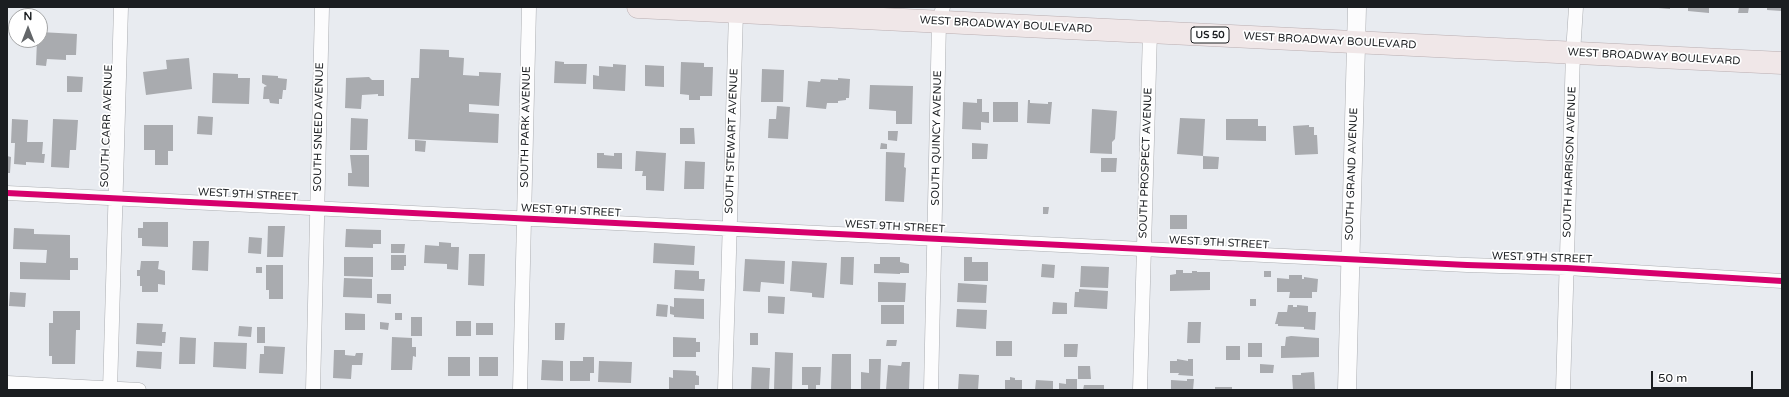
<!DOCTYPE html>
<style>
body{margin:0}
#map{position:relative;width:1789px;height:397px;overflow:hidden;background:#e8ebf0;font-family:"Varela Round",sans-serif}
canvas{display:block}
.frame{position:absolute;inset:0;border:8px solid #1b1e21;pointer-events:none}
.north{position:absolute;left:8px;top:8px;width:40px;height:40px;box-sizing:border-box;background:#fff;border:1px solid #a4a5a6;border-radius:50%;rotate:0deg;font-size:11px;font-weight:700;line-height:16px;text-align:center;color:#1b1e21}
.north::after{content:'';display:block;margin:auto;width:14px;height:18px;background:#636669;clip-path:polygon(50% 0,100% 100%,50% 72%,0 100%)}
.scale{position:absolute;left:1651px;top:371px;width:102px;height:18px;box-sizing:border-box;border:2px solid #1b1e21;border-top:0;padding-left:5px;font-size:12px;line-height:14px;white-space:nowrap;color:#1b1e21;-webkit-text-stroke:3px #fff;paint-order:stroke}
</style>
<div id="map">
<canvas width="1789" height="397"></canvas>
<div class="frame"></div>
<div class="north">N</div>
<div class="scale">50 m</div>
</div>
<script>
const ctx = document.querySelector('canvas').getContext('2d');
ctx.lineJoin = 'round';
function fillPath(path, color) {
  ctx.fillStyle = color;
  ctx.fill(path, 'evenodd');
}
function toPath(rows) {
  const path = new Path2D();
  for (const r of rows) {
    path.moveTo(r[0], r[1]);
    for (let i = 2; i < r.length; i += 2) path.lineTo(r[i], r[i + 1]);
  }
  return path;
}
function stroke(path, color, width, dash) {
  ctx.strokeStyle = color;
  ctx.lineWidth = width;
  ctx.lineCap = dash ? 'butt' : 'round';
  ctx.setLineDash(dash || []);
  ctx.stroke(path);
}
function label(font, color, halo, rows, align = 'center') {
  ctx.font = font + ' "Varela Round",sans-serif';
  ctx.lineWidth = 3.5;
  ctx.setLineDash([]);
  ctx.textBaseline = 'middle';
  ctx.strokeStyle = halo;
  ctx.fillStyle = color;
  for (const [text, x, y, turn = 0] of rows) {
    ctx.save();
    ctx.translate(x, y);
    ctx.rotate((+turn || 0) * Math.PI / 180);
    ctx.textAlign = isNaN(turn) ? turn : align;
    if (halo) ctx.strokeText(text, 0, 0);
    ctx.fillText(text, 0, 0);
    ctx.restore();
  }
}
const building = toPath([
 [1647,7,1670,7,1670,9],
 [1688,7,1709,7,1709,13,1688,11],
 [1739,7,1749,7,1748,13,1738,13],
 [1767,7,1782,7,1782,11,1767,10],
 [40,32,77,34,76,55,66,55,66,60,47,59,46,66,36,65,37,40,40,40],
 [420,49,449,50,449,57,464,58,463,75,479,76,479,72,501,73,499,106,469,104,469,112,499,114,498,143,408,139,411,78,419,78],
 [189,58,192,89,146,95,143,72,167,69,166,60],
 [555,61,564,62,564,64,587,64,586,84,554,83],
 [681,62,704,63,704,67,713,67,712,96,700,96,700,100,689,100,689,95,680,94],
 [613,64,626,65,625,91,593,89,593,75,599,76,599,66,613,67],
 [645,65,664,66,664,87,645,86],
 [762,69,784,70,783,102,761,102],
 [213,73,238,74,238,78,250,78,249,104,212,103],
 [262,75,278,76,278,78,287,79,286,90,283,90,282,99,279,99,279,104,270,103,269,99,263,99,264,87,267,86,262,83],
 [67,76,83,77,82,92,67,92],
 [369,77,372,80,384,80,384,96,378,96,378,94,362,95,361,109,345,108,346,78],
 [838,78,850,79,849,98,846,98,846,100,838,101,838,103,827,103,826,109,806,107,808,81,820,82,821,79,838,80],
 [870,85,913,86,912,124,896,124,896,111,869,109],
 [977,99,982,99,982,112,989,112,989,123,981,122,981,130,962,129,963,102,977,103],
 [1028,100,1030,100,1030,103,1048,104,1048,102,1052,102,1050,124,1027,123],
 [993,102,1018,102,1018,122,993,122],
 [777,106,790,107,788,139,768,138,769,119,776,119],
 [1092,109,1117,111,1115,139,1112,142,1112,154,1090,153],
 [198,116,213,117,212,135,197,134],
 [351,118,368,119,367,150,350,150],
 [1180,118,1205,119,1203,156,1177,154],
 [12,119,28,120,27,142,43,142,42,154,45,154,44,163,26,162,26,165,14,164,15,143,11,143],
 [53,119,78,120,76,150,70,150,69,168,51,167],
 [1226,119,1258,119,1258,126,1266,126,1266,141,1226,140],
 [144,125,173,125,173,151,168,151,168,165,155,165,155,150,144,150],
 [1309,125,1309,127,1314,127,1314,135,1317,135,1318,154,1295,155,1293,126],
 [680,128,694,128,695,144,680,144],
 [888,131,898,131,897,141,888,140],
 [415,140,426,141,425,152,415,151],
 [881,143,887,144,887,149,880,149],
 [972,143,988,144,987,159,972,159],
 [636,151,666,153,664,191,646,190,646,176,642,176,643,171,635,171],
 [886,152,905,153,904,167,906,168,904,202,885,201],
 [597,153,604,153,604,155,614,156,614,153,622,153,622,169,597,168],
 [350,155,369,155,369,187,348,186,348,173,352,173],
 [7,156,11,157,10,173,7,173],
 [1203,156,1219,157,1218,169,1203,169],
 [1101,158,1117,158,1116,172,1101,172],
 [685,161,705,162,704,189,684,189],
 [1043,207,1049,207,1048,214,1043,214],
 [1170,215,1187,215,1187,229,1170,229],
 [143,222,168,222,168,247,142,246,142,238,138,238,138,228,143,228],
 [268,226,285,226,283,257,267,257],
 [14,228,34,229,34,234,70,235,70,258,78,258,78,270,70,270,70,280,20,279,20,262,46,263,47,250,13,249],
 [346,229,381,230,381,244,373,244,373,248,345,247],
 [249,237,262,238,261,254,248,253],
 [193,241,209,241,208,271,192,270],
 [439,242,451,243,451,247,459,247,458,270,447,269,447,264,424,263,425,245,439,246],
 [654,243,695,246,694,265,653,263],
 [391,244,405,244,404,253,391,253],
 [469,254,485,254,484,286,468,285],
 [391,255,406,255,406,266,404,266,404,270,391,270],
 [344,257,373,257,373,277,344,276],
 [841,257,854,257,853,285,840,284],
 [880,257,900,257,900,262,909,264,909,273,900,273,900,274,874,273,874,264,880,264],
 [964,257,972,257,972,262,988,262,988,281,964,281],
 [745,259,785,261,784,284,761,282,760,292,743,291],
 [141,261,159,261,158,269,165,271,165,285,158,284,158,292,142,292,142,286,140,286,140,276,137,276,137,270,140,270],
 [792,261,827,263,824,298,812,297,812,293,790,291],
 [1042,264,1055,265,1054,278,1041,277],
 [266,265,283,265,283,299,269,299,269,290,266,290],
 [1081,266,1109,267,1108,288,1080,287],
 [256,267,262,267,262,273,256,273],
 [675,270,699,271,699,279,705,279,704,291,674,289],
 [1176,270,1183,270,1183,273,1192,273,1192,271,1197,271,1197,272,1210,272,1210,290,1170,291,1170,275,1176,274],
 [1264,271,1271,271,1271,277,1264,277],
 [1289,275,1302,275,1302,279,1304,279,1304,277,1318,279,1317,292,1312,292,1312,298,1289,298,1290,292,1277,292,1277,278,1289,279],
 [344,278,372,279,372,298,343,297],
 [878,282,906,283,905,302,878,302],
 [958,283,987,285,986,303,957,302],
 [1079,289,1108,291,1107,309,1074,307,1075,292,1079,292],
 [10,292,26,293,25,307,9,306],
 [377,294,391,294,391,304,377,303],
 [768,296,785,297,784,314,768,313],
 [674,298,704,299,704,319,674,317,674,315,670,314,670,306,674,307],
 [1250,299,1256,299,1256,306,1250,306],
 [1053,302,1067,303,1067,314,1052,314],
 [657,304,668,305,667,317,656,316],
 [881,305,904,305,904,324,881,324],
 [1288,305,1293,305,1293,307,1297,307,1297,305,1308,306,1308,312,1316,312,1315,330,1304,329,1304,327,1278,326,1278,324,1275,324,1278,312,1287,312],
 [957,309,987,310,986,329,956,327],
 [53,311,80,311,80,330,76,330,75,364,52,364,52,356,49,356,49,323,53,323],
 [345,313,365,314,365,330,345,330],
 [395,313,402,313,402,320,395,320],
 [411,317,422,317,422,336,411,336],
 [456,321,471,321,471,336,456,336],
 [380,322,389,323,388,330,380,329],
 [1188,322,1201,322,1200,343,1187,343],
 [137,323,163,324,162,332,166,332,165,343,162,343,162,346,136,344],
 [476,323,493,323,493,335,476,335],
 [555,323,565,323,564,340,555,340],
 [239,326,252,327,251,337,238,336],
 [257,327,265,327,265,343,257,343],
 [750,333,758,333,758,345,750,345],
 [1291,336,1319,338,1319,357,1281,358,1281,346,1285,346,1286,337],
 [180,337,196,338,195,364,179,364],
 [392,337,412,338,412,347,416,347,416,357,413,356,412,370,391,370],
 [673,337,696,338,696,342,700,342,700,352,696,352,696,357,673,357],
 [887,340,897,340,896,346,886,346],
 [996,341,1012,341,1012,356,996,356],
 [214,342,247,343,246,369,213,367],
 [1248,343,1262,343,1262,357,1248,357],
 [1064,344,1078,344,1077,357,1064,357],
 [264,346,285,347,283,374,259,373,260,354,264,354],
 [1226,346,1240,346,1240,360,1226,360],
 [334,350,345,350,345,355,355,356,356,353,363,353,362,365,352,365,351,379,333,378],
 [137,351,162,352,161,369,136,367],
 [775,352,793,353,792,390,774,390],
 [832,354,851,354,851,390,831,390],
 [448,357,470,357,470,376,448,376],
 [479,357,498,357,498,376,479,376],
 [583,357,594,357,594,373,590,373,590,381,570,381,570,361,583,361],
 [869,359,881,359,880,390,861,390,861,372,869,373],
 [1177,359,1188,361,1188,359,1193,359,1193,376,1178,375,1179,373,1170,373,1170,361,1177,361],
 [542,360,563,361,563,381,541,380],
 [599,361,632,362,631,383,598,382],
 [902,362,910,362,909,390,886,390,888,365,901,366],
 [1260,364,1274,365,1273,373,1260,373],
 [1078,366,1090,366,1091,379,1078,379],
 [752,367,770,368,769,390,751,390],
 [802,367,821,367,820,385,816,385,816,390,808,390,808,385,802,385],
 [673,370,696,371,696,375,699,376,699,385,695,385,695,389,669,389,669,377,673,378],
 [1314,372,1315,390,1293,390,1292,375,1301,375,1301,373],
 [959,374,979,375,978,390,958,390],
 [1010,377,1015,378,1015,380,1022,380,1022,390,1005,390,1005,380,1010,380],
 [1066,379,1077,379,1077,390,1059,390,1059,383,1066,384],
 [1187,379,1194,379,1193,390,1171,390,1171,380,1187,381],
 [1036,380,1053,381,1053,390,1035,390],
 [1084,385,1104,385,1104,390,1083,390],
 [1215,387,1232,387,1232,390,1215,390]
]);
const minor = toPath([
 [7,193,1467,265,1567,268,1782,281],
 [7,383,139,390],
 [110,390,121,7],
 [313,390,322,7],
 [520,390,529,7],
 [725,390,736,12],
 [931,390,939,22,943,7],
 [1140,390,1150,32],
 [1563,390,1573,53,1576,7]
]);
const tertiary = toPath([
 [1347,390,1357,7]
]);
const trunk = toPath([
 [638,7,1782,63]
]);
const cycleway = toPath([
 [7,193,1467,265,1567,268,1782,281]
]);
const shields = [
 [1210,35,38]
];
const shieldNames = [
 ["US 50",1210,35]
];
const streetNames = [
 ["WEST BROADWAY BOULEVARD",1006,25,3],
 ["WEST BROADWAY BOULEVARD",1330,41,3],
 ["WEST BROADWAY BOULEVARD",1654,57,3],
 ["SOUTH CARR AVENUE",107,126,-88],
 ["SOUTH SNEED AVENUE",319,127,-89],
 ["SOUTH PARK AVENUE",526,127,-89],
 ["SOUTH QUINCY AVENUE",937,138,-89],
 ["SOUTH STEWART AVENUE",732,141,-88],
 ["SOUTH HARRISON AVENUE",1570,162,-88],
 ["SOUTH PROSPECT AVENUE",1146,163,-88],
 ["SOUTH GRAND AVENUE",1352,174,-88],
 ["WEST 9TH STREET",248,195,3],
 ["WEST 9TH STREET",571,211,3],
 ["WEST 9TH STREET",895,227,3],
 ["WEST 9TH STREET",1219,243,3],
 ["WEST 9TH STREET",1542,258,2]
];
fillPath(building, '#a9abaf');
stroke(minor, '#acaeb2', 15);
stroke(tertiary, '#acaeb2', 19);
stroke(trunk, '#b9aeb1', 23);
stroke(minor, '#fcfcfd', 14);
stroke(tertiary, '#fcfcfd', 18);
stroke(trunk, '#f0e7e8', 22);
stroke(cycleway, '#d6006c', 6);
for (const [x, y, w] of shields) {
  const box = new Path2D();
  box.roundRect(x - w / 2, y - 8, w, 16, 3);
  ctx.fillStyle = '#fff';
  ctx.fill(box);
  stroke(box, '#1b1e21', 1);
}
label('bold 10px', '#1b1e21', null, shieldNames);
label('11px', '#1b1e21', '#fff', streetNames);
</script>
